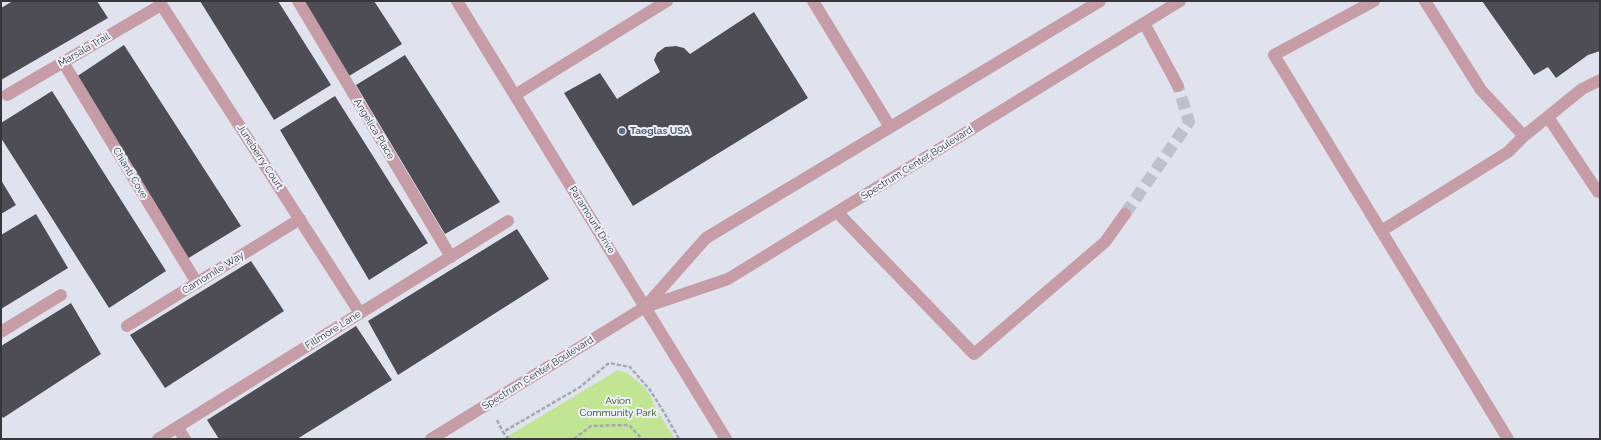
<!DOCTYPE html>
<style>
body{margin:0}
#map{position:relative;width:1601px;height:440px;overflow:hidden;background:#e0e3ed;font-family:Raleway,sans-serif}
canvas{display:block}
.frame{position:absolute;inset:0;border:2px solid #36373b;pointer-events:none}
</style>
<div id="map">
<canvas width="1601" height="440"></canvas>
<div class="frame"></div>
</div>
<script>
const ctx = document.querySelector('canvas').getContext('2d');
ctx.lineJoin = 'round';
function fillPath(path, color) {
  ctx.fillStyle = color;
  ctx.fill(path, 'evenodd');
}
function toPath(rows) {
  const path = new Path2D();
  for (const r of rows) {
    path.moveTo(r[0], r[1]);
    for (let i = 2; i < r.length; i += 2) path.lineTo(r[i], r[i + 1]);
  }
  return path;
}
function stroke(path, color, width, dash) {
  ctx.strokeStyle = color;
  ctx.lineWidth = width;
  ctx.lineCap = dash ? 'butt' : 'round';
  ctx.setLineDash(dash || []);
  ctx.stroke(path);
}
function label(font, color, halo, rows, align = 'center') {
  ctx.font = font + ' Raleway,sans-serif';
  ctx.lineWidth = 4;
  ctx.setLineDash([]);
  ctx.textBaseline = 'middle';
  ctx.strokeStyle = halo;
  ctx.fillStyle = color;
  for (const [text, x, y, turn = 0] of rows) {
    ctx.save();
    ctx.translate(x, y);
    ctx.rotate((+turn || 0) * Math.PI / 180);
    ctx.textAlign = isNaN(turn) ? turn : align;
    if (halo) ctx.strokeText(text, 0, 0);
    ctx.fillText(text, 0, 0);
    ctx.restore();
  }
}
const green = toPath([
 [618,370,627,373,643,386,651,396,655,407,675,439,503,439]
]);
const building = toPath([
 [13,1,97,1,108,18,1,80,1,8],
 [200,1,278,1,331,85,274,120],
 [304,1,374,1,402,44,349,76],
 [1482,1,1600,1,1600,51,1588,55,1556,78,1548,67,1534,75],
 [754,12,808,98,633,206,564,93,600,73,617,99,660,72,654,60,657,53,665,47,676,46,684,48,690,54],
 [124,45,241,226,187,259,76,77],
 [405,55,500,202,445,234,356,85],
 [52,91,166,271,109,308,1,138,1,123],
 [335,96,428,243,369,280,280,130],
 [1,180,16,205,1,214],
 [36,214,68,268,1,309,1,235],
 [517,229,549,279,398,375,368,321],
 [251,261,284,311,165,388,130,335],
 [71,303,101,354,3,418,1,415,1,346],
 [356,326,392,380,297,439,219,439,207,420]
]);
const minorTunnel = toPath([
 [1125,214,1189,122,1178,86]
]);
const path = toPath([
 [497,420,503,432],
 [509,439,503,432,580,387,609,363,630,367,650,390,665,414,679,439],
 [574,439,591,426,629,425,642,439]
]);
const minor = toPath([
 [159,1,360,313],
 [298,1,451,257],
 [457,1,726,439],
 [813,1,890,127],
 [1374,1,1274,55,1508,439],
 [1425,1,1481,90,1524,136],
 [1144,23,1178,86],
 [63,62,197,283],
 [7,95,161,5],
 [515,95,667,1],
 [1548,117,1598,192,1600,192],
 [837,212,974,354,1105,242,1125,214],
 [1381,231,1508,152,1524,136,1582,89,1600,80],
 [645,307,706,238,1100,1],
 [127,326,300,219],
 [1,332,61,295],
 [177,427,185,439],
 [158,439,508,221],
 [431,439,645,307,728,279,1180,1]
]);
const markers = [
 [622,131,4,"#5c6f8a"]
];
const streetNames = [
 ["Marsala Trail",84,50,-30],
 ["Angelica Place",374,129,59],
 ["Juneberry Court",260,157,57],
 ["Spectrum Center Boulevard",917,163,-32],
 ["Chianti Cove",130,173,59],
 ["Paramount Drive",592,220,58],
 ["Camomile Way",213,273,-32],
 ["Fillmore Lane",333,330,-32],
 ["Spectrum Center Boulevard",538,373,-32]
];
const serviceNames = [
 ["Taoglas USA",630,131]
];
const parkNames = [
 ["Avion",618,401],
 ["Community Park",618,413]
];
fillPath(green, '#c2e594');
fillPath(building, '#4e4d55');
stroke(minorTunnel, '#bec1c9', 12, [12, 6]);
stroke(path, '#a6a8b0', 2.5, [4, 2]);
stroke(minor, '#c69da7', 12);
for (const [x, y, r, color] of markers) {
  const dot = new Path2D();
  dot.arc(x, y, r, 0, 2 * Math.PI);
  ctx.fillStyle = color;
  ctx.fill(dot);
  stroke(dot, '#edf1fa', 1.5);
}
label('10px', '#36373b', '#edf1fa', streetNames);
label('bold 10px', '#4e5e75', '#edf1fa', serviceNames, 'left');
label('10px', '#2f4408', '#edf1fa', parkNames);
</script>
